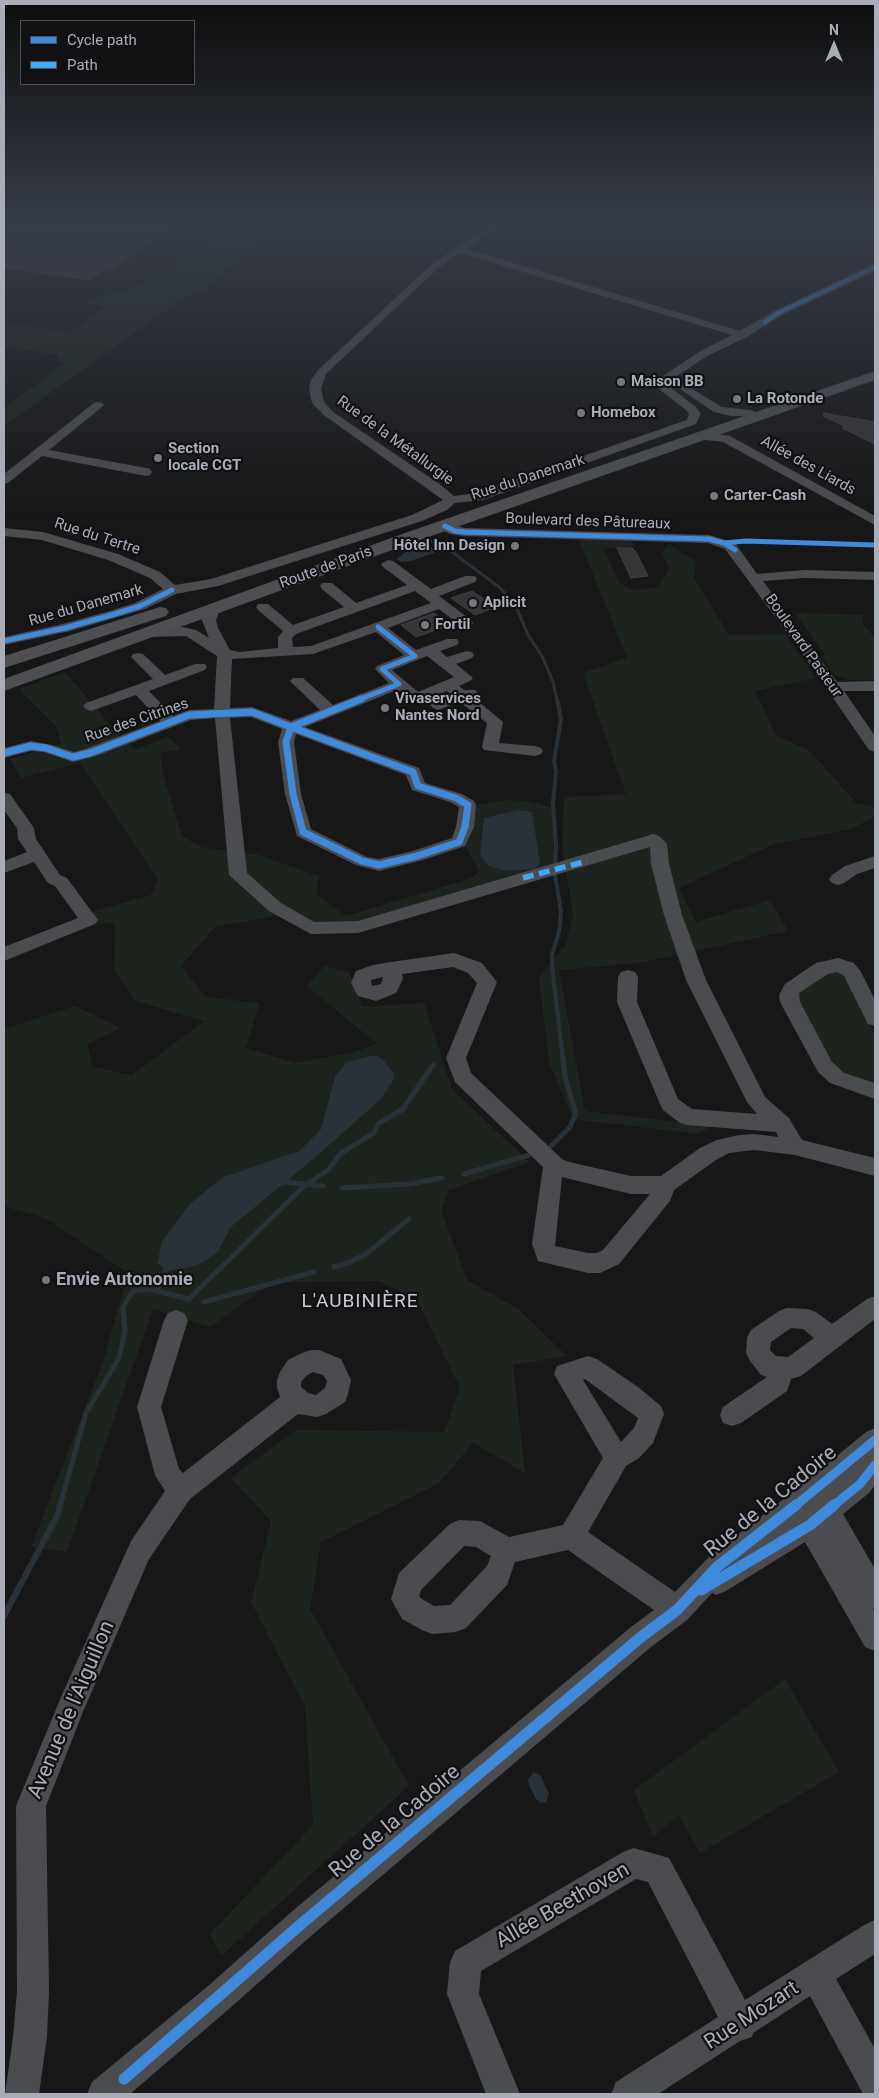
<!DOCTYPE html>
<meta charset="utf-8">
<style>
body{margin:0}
#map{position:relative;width:879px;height:2098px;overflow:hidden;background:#171717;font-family:Roboto,sans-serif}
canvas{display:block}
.frame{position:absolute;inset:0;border:5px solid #a8adb8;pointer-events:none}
.legend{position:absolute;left:20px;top:20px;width:175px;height:65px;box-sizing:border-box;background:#111113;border:1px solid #4d4f55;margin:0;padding:6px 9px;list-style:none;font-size:15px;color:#a8adb8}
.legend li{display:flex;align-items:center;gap:10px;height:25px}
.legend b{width:25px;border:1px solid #4d4f55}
.north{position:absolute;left:809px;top:20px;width:50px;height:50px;-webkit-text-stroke:4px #111113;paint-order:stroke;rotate:0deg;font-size:14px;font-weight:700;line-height:20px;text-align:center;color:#a8adb8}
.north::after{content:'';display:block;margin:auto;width:18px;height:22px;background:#a8adb8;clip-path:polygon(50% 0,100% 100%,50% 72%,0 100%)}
</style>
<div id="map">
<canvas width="879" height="2098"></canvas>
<div class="frame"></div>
<ul class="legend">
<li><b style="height:6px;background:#408adc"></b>Cycle path</li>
<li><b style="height:6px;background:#3fa9f5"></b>Path</li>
</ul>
<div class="north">N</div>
</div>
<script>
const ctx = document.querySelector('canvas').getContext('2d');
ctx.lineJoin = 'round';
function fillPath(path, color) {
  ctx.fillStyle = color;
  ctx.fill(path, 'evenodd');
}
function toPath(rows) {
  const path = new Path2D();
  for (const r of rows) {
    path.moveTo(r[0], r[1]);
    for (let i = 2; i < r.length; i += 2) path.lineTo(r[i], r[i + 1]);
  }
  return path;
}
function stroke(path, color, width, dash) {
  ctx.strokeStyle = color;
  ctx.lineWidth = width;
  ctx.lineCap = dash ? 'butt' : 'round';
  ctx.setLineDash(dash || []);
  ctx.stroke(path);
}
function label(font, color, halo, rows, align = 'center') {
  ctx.font = font + ' Roboto,sans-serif';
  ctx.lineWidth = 4.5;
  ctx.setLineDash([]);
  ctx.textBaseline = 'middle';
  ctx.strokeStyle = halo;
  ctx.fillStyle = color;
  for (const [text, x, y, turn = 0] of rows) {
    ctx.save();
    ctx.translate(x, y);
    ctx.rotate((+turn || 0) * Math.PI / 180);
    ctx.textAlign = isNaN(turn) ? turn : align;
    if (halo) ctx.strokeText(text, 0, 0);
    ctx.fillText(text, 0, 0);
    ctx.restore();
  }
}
const green = toPath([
 [239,222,282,222,201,293,186,296,4,426,4,408,64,364,58,362,58,355,4,346,4,330,14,324,70,332,105,307,78,302,126,290,166,273],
 [579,540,629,540,636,546,604,549,619,582,633,590,658,587,669,569,662,552,669,544,696,562,694,578,729,635,785,634,816,678,755,691,776,735,811,752,857,804,875,807,875,816,852,829,774,844,679,888,696,922,770,900,788,931,639,963,559,970,585,1111,711,1126,698,1134,573,1119,549,1062,539,977,566,944,573,915,562,844,564,797,626,794,583,673,627,658],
 [795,613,864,615,862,623,875,638,875,680,851,680,835,675,821,656,825,655],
 [65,672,118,734,135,749,168,737,181,750,160,753,164,777,182,836,201,847,258,855,319,876,316,894,346,916,472,878,479,871,465,845,470,836,475,805,504,800,528,801,553,808,553,867,358,924,312,925,275,916,215,927,181,966,206,997,259,1003,246,1048,295,1063,350,1053,377,1044,307,986,324,966,349,972,362,1007,424,1003,452,1089,529,1162,449,1190,441,1210,467,1280,518,1309,567,1356,513,1365,525,1473,473,1443,439,1483,321,1542,310,1609,409,1786,221,1956,210,1934,313,1825,305,1707,251,1602,271,1521,231,1478,296,1430,444,1432,460,1388,418,1302,380,1281,273,1282,210,1327,153,1309,67,1552,31,1547,104,1359,128,1273,45,1218,4,1206,4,1029,75,1006,120,1028,87,1044,93,1067,132,1075,204,1021,136,1001,114,970,115,923,90,924,80,915,151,895,158,880,80,763,21,778,10,759,61,744,56,726,19,689],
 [518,810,532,812,534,869,506,871,488,866,480,854,484,818],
 [335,1076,380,1100,317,1156,231,1227,223,1177,299,1151,321,1129],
 [837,970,849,980,875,1036,875,1086,849,1077,832,1064,799,1002,798,993,832,971],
 [785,1679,839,1772,700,1853,679,1815,653,1837,634,1790]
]);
const water = toPath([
 [427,546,434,548,436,552,411,561,401,562,397,559,404,553],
 [518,810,532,812,540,864,534,869,506,871,488,866,480,854,484,818],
 [376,1055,384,1061,394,1074,393,1081,380,1100,317,1156,231,1227,217,1253,196,1266,168,1271,157,1263,163,1240,190,1204,223,1177,299,1151,321,1129,335,1076,347,1062],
 [534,1772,541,1776,549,1794,546,1802,541,1803,536,1799,529,1785,528,1779]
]);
const streamFar3 = toPath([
 [428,540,444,546,499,587,515,604,528,635,542,656,553,682,557,700]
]);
const streamFar2 = toPath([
 [555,862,556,847,553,803,556,772,554,761,561,719,557,699],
 [555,875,561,911,559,931,552,955,552,966,562,1051]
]);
const streamFar1 = toPath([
 [551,1146,570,1127,576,1114,565,1077,562,1050],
 [464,1174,529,1155],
 [280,1184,285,1182,323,1186],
 [342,1188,409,1184,442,1178],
 [334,1267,348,1263,366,1254,409,1219],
 [157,1291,189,1299,303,1187,328,1170,341,1153,374,1133,378,1124,403,1109,433,1065],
 [204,1302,314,1272],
 [60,1506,86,1413,119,1358,125,1331,123,1307,133,1291,147,1289,157,1291,168,1264]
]);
const stream = toPath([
 [4,1616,58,1514,60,1505]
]);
const building = toPath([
 [4,222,180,222,108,271,104,271,89,280,4,268,4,222],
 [824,413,875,422,875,444,842,428,846,427,823,416,824,413],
 [617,548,632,548,636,552,648,576,631,578,617,548],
 [472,591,496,607,475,615,451,598,472,591],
 [434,613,450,625,416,637,401,625,434,613]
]);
const minor = toPath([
 [494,222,505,222,467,249,740,331,774,311,872,265,875,264,875,271,782,315,747,337,707,356,671,380,670,387,696,407,701,414,696,424,483,500,455,503,447,510,422,521,218,586,176,594,145,609,70,631,4,645,4,637,63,624,110,611,135,603,163,589,150,578,108,560,42,540,4,536,4,528,43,532,118,554,160,572,175,585,211,579,412,515,443,500,325,416,312,403,309,389,311,380,318,370,432,264,494,222],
 [460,253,732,335,699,352,660,378,657,385,659,389,687,411,689,414,687,420,476,493,454,496,441,485,333,412,324,402,321,389,326,374,438,268,460,253],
 [684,384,722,407,751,410,757,413,751,416,731,416,714,412,680,389,678,387,684,384],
 [98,402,102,403,104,405,102,407,49,450,146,468,150,469,152,472,150,475,146,476,42,456,8,483,4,484,4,474,94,403,98,402],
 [701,432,730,436,875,516,875,525,723,442,697,439,695,436,701,432],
 [445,522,464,528,709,535,735,543,757,574,805,570,875,572,875,580,805,578,763,581,837,682,875,681,875,691,844,691,875,736,875,752,869,750,807,660,725,549,708,543,464,536,450,534,440,529,438,526,440,523,445,522],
 [388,560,393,561,431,589,465,576,475,576,477,579,475,582,439,596,471,620,473,623,471,626,461,626,439,609,388,628,416,650,447,639,457,639,459,642,457,645,440,651,447,657,467,651,472,652,474,655,472,658,456,664,473,678,470,681,459,686,464,690,475,690,478,693,473,697,503,722,499,743,535,746,541,748,543,751,541,754,535,756,484,750,482,747,487,723,460,702,438,710,433,708,430,705,433,702,452,695,447,691,416,703,411,701,397,690,305,727,419,768,425,783,462,794,474,801,476,805,474,827,465,846,423,860,379,871,356,865,297,836,285,794,278,742,282,729,251,717,230,718,247,873,281,903,314,922,358,921,647,836,653,834,659,836,667,844,669,864,682,915,706,980,765,1097,789,1118,802,1140,875,1158,875,1176,795,1155,754,1150,729,1153,716,1160,674,1190,670,1201,619,1264,600,1273,588,1273,538,1261,532,1244,543,1167,455,1082,446,1058,477,983,468,973,453,967,402,974,403,979,396,993,376,1001,358,996,351,983,356,971,373,965,391,962,454,953,482,963,497,982,466,1058,471,1073,562,1159,569,1162,631,1176,661,1176,700,1148,717,1140,739,1135,754,1134,778,1137,776,1132,687,1125,680,1123,663,1110,660,1104,617,1002,618,977,621,972,628,970,635,972,638,977,637,1002,678,1099,692,1109,757,1114,747,1102,686,980,664,915,651,864,650,847,358,933,311,934,269,911,229,875,215,718,191,720,96,756,73,762,44,752,31,751,4,758,4,748,31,741,52,745,74,752,85,749,160,721,136,695,91,711,86,709,83,706,86,703,153,679,131,657,133,654,138,653,143,654,165,675,195,664,205,664,207,667,205,670,149,691,173,716,189,710,214,709,217,656,186,636,148,637,143,636,141,633,143,630,182,627,196,630,209,638,202,620,208,607,213,606,218,607,220,610,216,620,218,628,230,650,239,652,278,648,278,637,283,631,258,610,256,607,258,604,268,604,293,625,344,607,322,589,320,586,322,583,332,583,356,603,407,585,383,567,381,564,388,560],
 [415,591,431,603,311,646,293,647,292,638,296,634,415,591],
 [376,632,404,655,377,666,375,669,389,683,333,705,303,678,293,678,290,681,293,684,320,710,291,721,252,707,230,708,232,659,313,654,376,632],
 [427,656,454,677,418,692,392,670,427,656],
 [296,734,406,775,412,790,450,802,459,807,456,827,452,838,413,851,379,859,367,857,311,829,301,794,294,742,296,734],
 [383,977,381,984,372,986,371,980,383,977],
 [562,1177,631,1194,650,1194,603,1250,597,1253,588,1253,555,1246,562,1177],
 [4,793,10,794,34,828,36,839,60,875,67,878,98,920,95,924,4,961,4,947,78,918,55,886,48,883,34,862,4,873,4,861,27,852,18,839,17,828,4,810,4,793],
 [875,856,875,868,857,874,844,883,838,885,832,883,829,879,832,875,845,866,875,856],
 [838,958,854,963,861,972,875,1000,875,1026,868,1024,844,976,837,972,828,974,799,993,800,1002,832,1062,844,1073,875,1083,875,1099,830,1083,818,1072,780,1002,779,995,785,984,816,963,838,958],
 [875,1296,875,1319,801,1376,791,1379,787,1391,741,1423,732,1426,723,1423,720,1415,723,1407,767,1377,761,1375,750,1361,746,1353,747,1337,751,1330,779,1311,787,1308,808,1309,816,1312,832,1324,867,1299,875,1296],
 [791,1328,803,1329,814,1338,788,1357,776,1356,770,1350,771,1342,791,1328],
 [176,1310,184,1313,188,1320,161,1407,179,1469,183,1473,280,1397,277,1388,277,1380,280,1372,288,1360,302,1353,311,1350,319,1350,341,1359,351,1380,348,1394,345,1402,326,1414,317,1417,298,1414,190,1499,149,1559,83,1712,46,1806,49,1991,47,2037,39,2094,5,2094,13,2037,17,1991,16,1806,61,1697,131,1541,165,1491,155,1475,137,1407,164,1320,168,1313,176,1310],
 [313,1372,323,1375,327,1381,325,1388,316,1395,308,1393,301,1387,301,1382,306,1376,313,1372],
 [588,1356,597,1359,638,1387,661,1406,664,1414,653,1443,639,1458,626,1466,588,1532,675,1592,708,1558,804,1483,866,1432,875,1428,875,1485,869,1493,843,1514,875,1569,875,1608,873,1608,875,1611,875,1651,865,1647,805,1542,726,1591,716,1595,712,1593,687,1620,651,1647,311,1936,230,2008,130,2094,87,2094,92,2082,208,1986,289,1914,631,1627,654,1610,568,1550,515,1562,507,1585,466,1628,456,1632,432,1634,422,1630,402,1619,391,1599,399,1573,450,1524,459,1520,480,1521,509,1537,563,1525,603,1458,554,1374,557,1366,588,1356],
 [585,1379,638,1418,634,1428,621,1442,583,1380,585,1379],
 [464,1546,476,1547,491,1556,487,1566,450,1605,434,1606,422,1599,419,1596,421,1590,464,1546],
 [634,1848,669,1858,745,2000,864,1925,875,1920,875,1954,836,1979,875,2049,875,2094,863,2094,810,1996,753,2033,752,2037,740,2041,658,2094,611,2094,616,2082,718,2017,648,1882,636,1879,481,1971,479,1994,520,2094,486,2094,447,1994,450,1962,455,1951,623,1852,634,1848]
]);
const major = toPath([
 [875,371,875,380,417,541,4,691,4,679,405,533,875,371],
 [160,607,166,608,169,612,166,616,4,668,4,656,160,607]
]);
const quiet = toPath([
 [523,878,587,861]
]);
const cyclewayFar4 = toPath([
 [765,322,778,313,875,267]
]);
const cyclewayFar3 = toPath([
 [445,526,455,531,464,532,709,539,724,543,735,550],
 [724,543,746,541,875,545],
 [4,641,65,628,115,614,140,606,172,590],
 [358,700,399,684,382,669,415,656,378,627]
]);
const cyclewayFar2 = toPath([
 [291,727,413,772,418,786,456,798,468,805,465,827,459,842,417,856,379,865,362,861,303,832,293,794,286,742,291,727],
 [291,727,361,699],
 [4,753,31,746,46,748,73,757,90,753,189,715,252,712,291,727]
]);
const cyclewayFar1 = toPath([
 [795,1506,875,1440],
 [833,1506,860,1484,875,1465]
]);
const cycleway = toPath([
 [701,1590,810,1525,834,1505],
 [124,2079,300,1925,641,1637,677,1610,717,1567,796,1505]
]);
const markers = [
 [621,382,5,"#757880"],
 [737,399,5,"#757880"],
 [581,413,5,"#757880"],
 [158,458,5,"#757880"],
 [714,496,5,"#757880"],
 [515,546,5,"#757880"],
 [473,603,5,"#757880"],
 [425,625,5,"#757880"],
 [385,708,5,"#757880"],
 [46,1280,5,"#757880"]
];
const farPoinames = [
 ["Maison BB",631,382],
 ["La Rotonde",747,399],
 ["Homebox",591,413],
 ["Section",168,449],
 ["locale CGT",168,466],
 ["Carter-Cash",724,496],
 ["Hôtel Inn Design",505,546,"right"],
 ["Aplicit",483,603],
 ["Fortil",435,625],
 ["Vivaservices",395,699],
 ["Nantes Nord",395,716]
];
const farStreetnames = [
 ["Rue de la Métallurgie",395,441,36],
 ["Allée des Liards",808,466,29],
 ["Rue du Danemark",528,478,-18],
 ["Boulevard des Pâtureaux",588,522,2],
 ["Rue du Tertre",97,537,18],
 ["Route de Paris",326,568,-20],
 ["Rue du Danemark",86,606,-16],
 ["Boulevard Pasteur",803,646,55],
 ["Rue des Citrines",137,721,-19]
];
const poiNames = [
 ["Envie Autonomie",56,1280]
];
const neighbourhoodNames = [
 ["L'AUBINIÈRE",360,1302]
];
const nearStreetnames = [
 ["Rue de la Cadoire",771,1502,-39],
 ["Avenue de l'Aiguillon",72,1710,-67],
 ["Rue de la Cadoire",395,1822,-40],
 ["Allée Beethoven",563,1906,-30],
 ["Rue Mozart",752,2016,-33]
];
fillPath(green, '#1d241e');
fillPath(water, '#2a3239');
stroke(streamFar3, '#2a3239', 3);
stroke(streamFar2, '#2a3239', 4);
stroke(streamFar1, '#2a3239', 5);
stroke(stream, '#2a3239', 6);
fillPath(building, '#353536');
stroke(building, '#3f4043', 1);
fillPath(minor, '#4b4c50');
fillPath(major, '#4d4f52');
stroke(quiet, '#3fa9f5', 5.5, [11, 5.5]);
stroke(cyclewayFar4, '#408adc', 4);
stroke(cyclewayFar3, '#408adc', 5);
stroke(cyclewayFar2, '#408adc', 7);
stroke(cyclewayFar1, '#408adc', 9);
stroke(cycleway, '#408adc', 11);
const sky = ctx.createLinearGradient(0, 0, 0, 516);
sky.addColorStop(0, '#0d0d0d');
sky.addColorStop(0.43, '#363c47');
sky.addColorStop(1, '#363c4700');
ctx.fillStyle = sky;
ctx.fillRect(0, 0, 879, 516);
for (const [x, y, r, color] of markers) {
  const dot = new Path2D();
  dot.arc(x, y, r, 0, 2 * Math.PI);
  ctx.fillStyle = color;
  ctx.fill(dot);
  stroke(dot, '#111113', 2);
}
label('bold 15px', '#a8adb8', '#111113', farPoinames, 'left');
label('15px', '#a8adb8', '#111113', farStreetnames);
label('bold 18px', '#a8adb8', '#111113', poiNames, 'left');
ctx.letterSpacing = '1px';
label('19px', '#c9ccd4', '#111113', neighbourhoodNames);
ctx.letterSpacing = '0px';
label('21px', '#a8adb8', '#111113', nearStreetnames);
</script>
